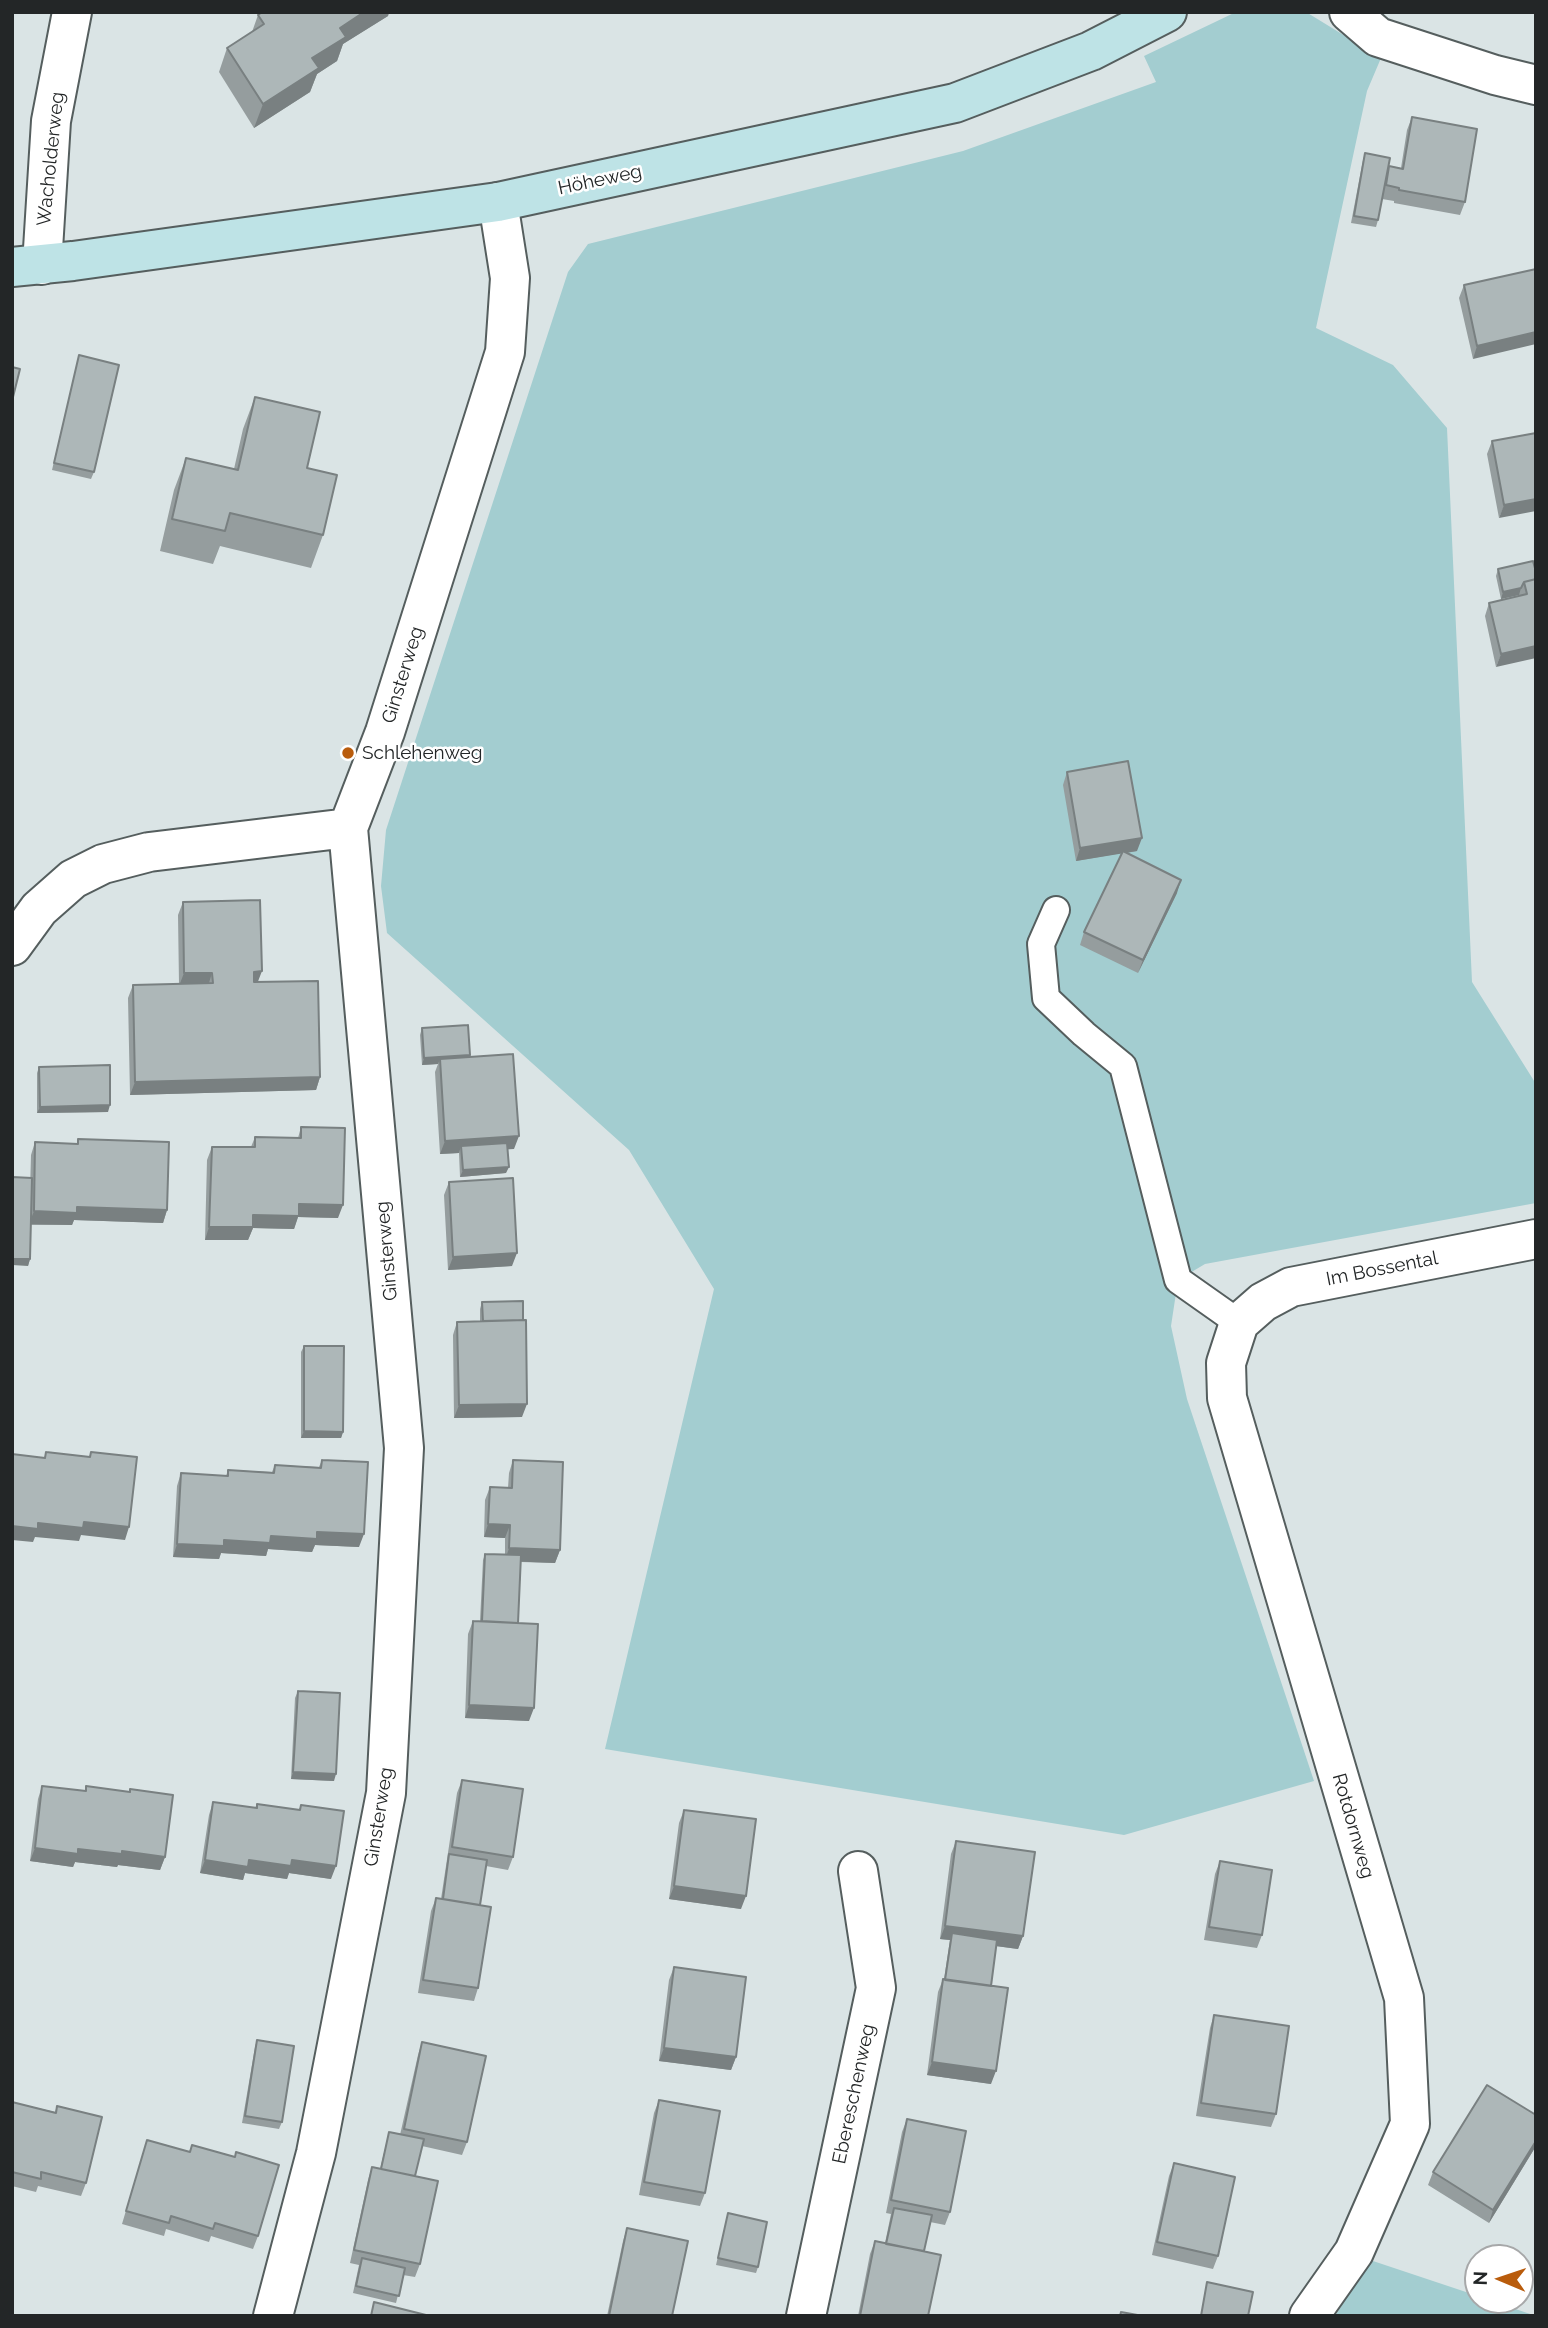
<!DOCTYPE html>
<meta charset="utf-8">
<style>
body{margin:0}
#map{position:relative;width:1548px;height:2328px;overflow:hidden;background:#dae4e5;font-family:Raleway,sans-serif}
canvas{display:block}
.frame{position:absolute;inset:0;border:14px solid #232627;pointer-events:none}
.north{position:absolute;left:1464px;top:2244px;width:70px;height:70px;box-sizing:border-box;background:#fff;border:2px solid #a7a8a9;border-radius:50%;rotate:272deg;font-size:19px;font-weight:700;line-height:28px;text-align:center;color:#232627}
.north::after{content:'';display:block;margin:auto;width:24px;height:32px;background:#b95c0c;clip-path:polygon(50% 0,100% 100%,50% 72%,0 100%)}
</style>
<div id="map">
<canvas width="1548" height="2328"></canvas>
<div class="frame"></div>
<div class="north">N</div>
</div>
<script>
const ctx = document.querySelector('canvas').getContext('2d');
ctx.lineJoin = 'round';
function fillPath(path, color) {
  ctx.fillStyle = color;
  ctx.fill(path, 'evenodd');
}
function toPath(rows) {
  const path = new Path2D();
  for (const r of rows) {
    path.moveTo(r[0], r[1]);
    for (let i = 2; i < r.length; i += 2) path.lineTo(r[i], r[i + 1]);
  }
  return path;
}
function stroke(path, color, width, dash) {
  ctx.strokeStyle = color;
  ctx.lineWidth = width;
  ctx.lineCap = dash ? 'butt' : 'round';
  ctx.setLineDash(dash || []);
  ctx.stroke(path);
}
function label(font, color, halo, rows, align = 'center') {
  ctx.font = font + ' Raleway,sans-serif';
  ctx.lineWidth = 5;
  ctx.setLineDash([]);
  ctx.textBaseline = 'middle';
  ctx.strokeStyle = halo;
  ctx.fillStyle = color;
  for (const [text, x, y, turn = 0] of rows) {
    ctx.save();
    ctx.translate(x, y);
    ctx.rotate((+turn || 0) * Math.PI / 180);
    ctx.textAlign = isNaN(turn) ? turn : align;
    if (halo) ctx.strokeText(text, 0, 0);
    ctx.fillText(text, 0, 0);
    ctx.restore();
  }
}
const green = toPath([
 [1236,12,1306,12,1381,58,1367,91,1316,328,1393,365,1447,428,1472,982,1536,1084,1536,1203,1205,1264,1178,1280,1171,1326,1187,1399,1314,1781,1124,1835,605,1749,714,1289,629,1150,387,933,381,886,386,830,568,272,588,244,963,151,1156,82,1144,56],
 [1370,2260,1478,2296,1478,2300,1489,2300,1536,2316,1335,2316]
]);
const lane = toPath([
 [1056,910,1041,944,1046,998,1084,1034,1123,1066,1178,1280,1239,1323]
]);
const street = toPath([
 [1349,12,1378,37,1495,75,1536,85],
 [42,265,51,121,72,12],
 [12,946,39,909,73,879,103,864,149,852,348,828],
 [273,2316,316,2153,386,1793,404,1448,348,828,385,732,505,352,510,278,498,202],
 [806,2316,876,1988,858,1871],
 [1309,2316,1354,2252,1410,2124,1404,1998,1227,1398,1226,1363,1239,1323,1263,1302,1291,1287,1536,1239]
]);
const secondary = toPath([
 [12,267,73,261,498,202,955,103,1091,51,1167,12]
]);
const wall = toPath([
 [262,12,389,12,388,16,343,44,337,61,317,74,310,92,254,128,219,72,227,48,252,32,258,15],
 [1412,117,1465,202,1460,215,1394,203,1394,201,1382,199,1378,220,1376,227,1351,223,1363,160,1365,153,1387,171,1389,166,1401,168,1407,130],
 [1536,269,1473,359,1459,298,1464,285],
 [79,355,94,472,91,479,52,470],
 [255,397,307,468,323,535,311,568,220,546,213,564,160,551,174,490,186,458,234,469,243,429],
 [1536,433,1499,518,1487,454,1492,441],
 [1498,569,1536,572,1496,667,1485,616,1489,603,1520,596,1519,595,1501,599,1496,576],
 [1067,772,1137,851,1126,853,1177,893,1138,973,1080,945,1084,932,1122,853,1076,861,1063,785],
 [183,902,258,982,320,1077,316,1090,130,1095,128,998,133,985,179,984,178,915],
 [422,1028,470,1055,469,1057,514,1149,508,1149,506,1173,460,1177,459,1153,440,1154,435,1072,438,1064,422,1065,420,1035],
 [39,1067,108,1112,37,1113,37,1073],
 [301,1127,338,1218,298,1217,294,1229,253,1228,248,1240,205,1240,207,1160,212,1147,251,1147,255,1137,298,1138],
 [78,1139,167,1210,163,1223,74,1220,72,1225,31,1225,30,1259,28,1266,31,1155,35,1142,77,1144],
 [449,1182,512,1266,448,1270,444,1195],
 [482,1302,522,1417,454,1418,453,1335,457,1322,480,1321,480,1309],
 [304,1346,343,1432,341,1438,301,1438,301,1352],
 [322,1460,359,1547,315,1545,312,1552,268,1549,266,1556,221,1553,219,1559,173,1557,177,1486,181,1473,226,1476,228,1470,272,1472,275,1465,319,1467],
 [513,1460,560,1550,555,1563,521,1562,518,1623,529,1721,465,1718,468,1634,473,1621,480,1621,483,1560,485,1554,505,1554,505,1538,484,1537,485,1500,490,1487,508,1488,509,1473],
 [298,1691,334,1781,291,1779,295,1698],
 [462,1780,513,1857,508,1870,486,1866,480,1905,478,1988,474,2001,418,1993,431,1911,436,1898,441,1899,457,1793],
 [42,1786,85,1791,86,1786,129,1792,130,1789,165,1857,160,1870,118,1865,117,1867,75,1862,73,1867,30,1861,38,1799],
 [213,1802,255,1808,257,1804,299,1810,301,1805,331,1879,289,1873,287,1879,245,1873,243,1880,200,1873,209,1815],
 [684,1810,741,1909,669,1899,679,1823],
 [956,1841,1023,1936,1018,1949,996,1946,991,1986,991,2084,927,2075,938,1992,943,1979,944,1979,950,1940,940,1939,951,1854],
 [1220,1861,1262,1935,1257,1948,1204,1940,1215,1874],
 [674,1967,736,2057,731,2070,659,2061,669,1980],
 [1214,2015,1276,2114,1271,2127,1196,2116,1210,2028],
 [257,2040,282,2122,279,2129,242,2123,255,2047],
 [422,2042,467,2142,462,2155,422,2146,415,2176,420,2264,415,2277,403,2275,396,2303,353,2293,359,2265,350,2263,368,2180,372,2167,380,2169,389,2132,400,2135,418,2055],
 [659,2100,705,2193,700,2206,639,2195,654,2113],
 [12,2102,55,2112,57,2106,86,2183,81,2196,38,2186,36,2192,12,2186],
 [1536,2115,1536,2146,1489,2223,1428,2185,1433,2172],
 [907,2119,950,2212,945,2225,930,2222,924,2251,928,2316,858,2316,870,2254,875,2241,885,2243,891,2214,886,2213,902,2132],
 [147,2140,189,2152,192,2145,258,2236,253,2249,211,2236,209,2242,166,2229,164,2236,122,2224],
 [1174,2163,1218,2256,1213,2269,1152,2255,1169,2176],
 [728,2213,758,2267,756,2273,716,2265],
 [627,2228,672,2316,607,2316,623,2241]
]);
const shadedWall = toPath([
 [364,12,389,12,388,16,343,44,337,61,317,74,310,92,254,128,263,104,312,58,340,28],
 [1536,332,1536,344,1473,359,1477,346],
 [1536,499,1536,511,1499,518,1504,505],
 [1521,588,1519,595,1501,599,1503,592],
 [1536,646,1536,658,1496,667,1501,654],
 [1142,838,1137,851,1076,861,1080,848],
 [1181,880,1177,893,1138,973,1143,960],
 [262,971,257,984,249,985,254,972],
 [184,973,212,973,208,986,179,986],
 [470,1055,467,1062,440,1059,438,1064,422,1065,424,1058],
 [320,1077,316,1090,130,1095,135,1082],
 [110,1105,108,1112,37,1113,40,1107],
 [519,1136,514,1149,462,1152,461,1146,459,1153,440,1154,445,1141],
 [509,1167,506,1173,460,1177,463,1170],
 [299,1204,343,1205,338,1218,298,1217,294,1229,253,1228,248,1240,205,1240,209,1227],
 [77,1207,167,1210,163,1223,74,1220,72,1225,29,1224,34,1211],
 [517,1253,512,1266,448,1270,453,1257],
 [12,1259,30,1259,28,1266,12,1265],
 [527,1404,522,1417,454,1418,459,1405],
 [304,1431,343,1432,341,1438,301,1438],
 [84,1522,129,1527,125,1540,81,1535,79,1541,35,1537,33,1542,12,1540,12,1526,38,1523],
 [488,1524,510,1525,505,1538,484,1537],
 [317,1532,364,1534,359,1547,315,1545,312,1552,268,1549,266,1556,221,1553,219,1559,173,1557,177,1544],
 [509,1548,560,1550,555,1563,505,1561],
 [469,1705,534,1708,529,1721,465,1718],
 [293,1772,336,1774,334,1781,291,1779],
 [35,1848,78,1849,122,1851,165,1857,160,1870,118,1865,117,1867,75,1862,73,1867,30,1861],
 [205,1860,292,1860,336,1866,331,1879,289,1873,287,1879,245,1873,243,1880,200,1873],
 [674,1886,746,1896,741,1909,669,1899],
 [945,1926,1023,1936,1018,1949,951,1940,952,1933,950,1940,940,1939],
 [664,2048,736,2057,731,2070,659,2061],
 [932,2062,996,2071,991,2084,927,2075],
 [1536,2141,1536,2146,1489,2223,1493,2210]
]);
const building = toPath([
 [262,12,364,12,340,28,346,37,312,58,319,68,263,104,227,48,264,24,258,15,262,12],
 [1412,117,1477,129,1465,202,1399,190,1399,188,1386,185,1389,166,1403,169,1412,117],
 [1365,153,1390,158,1378,220,1354,216,1365,153],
 [1536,269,1536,332,1477,346,1464,285,1536,269],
 [79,355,119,365,94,472,54,463,79,355],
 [12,367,20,369,12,401,12,367],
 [255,397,320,412,307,468,337,475,323,535,230,513,225,531,172,519,186,458,238,470,255,397],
 [1536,433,1536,499,1504,505,1492,441,1536,433],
 [1533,561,1536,572,1536,579,1524,582,1521,588,1503,592,1498,569,1533,561],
 [1536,579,1536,646,1501,654,1489,603,1527,594,1524,582,1536,579],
 [1128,761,1142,838,1080,848,1067,772,1128,761],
 [1123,851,1181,880,1143,960,1084,932,1123,851],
 [260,900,262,971,254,972,254,982,318,981,320,1077,135,1082,133,985,213,983,212,973,184,973,183,902,260,900],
 [468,1025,470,1055,424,1058,422,1028,468,1025],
 [513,1054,519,1136,445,1141,440,1059,513,1054],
 [110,1065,110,1105,40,1107,39,1067,110,1065],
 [301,1127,345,1128,343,1205,299,1204,299,1216,253,1215,253,1227,209,1227,212,1147,255,1147,255,1137,301,1138,301,1127],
 [78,1139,169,1142,167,1210,77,1207,77,1213,34,1211,35,1142,78,1144,78,1139],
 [507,1143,509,1167,463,1170,461,1146,507,1143],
 [12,1177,32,1178,30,1259,12,1259,12,1177],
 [513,1178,517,1253,453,1257,449,1182,513,1178],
 [523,1301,523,1320,483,1321,482,1302,523,1301],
 [526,1320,527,1404,459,1405,457,1322,526,1320],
 [304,1346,344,1346,343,1432,304,1431,304,1346],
 [46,1452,90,1457,91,1452,137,1457,129,1527,84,1522,83,1528,38,1523,38,1529,12,1526,12,1454,45,1458,46,1452],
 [322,1460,368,1462,364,1534,317,1532,317,1539,271,1536,270,1543,224,1540,224,1546,177,1544,181,1473,228,1476,228,1470,274,1473,275,1465,321,1468,322,1460],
 [513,1460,563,1462,560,1550,509,1548,510,1525,488,1524,490,1487,512,1488,513,1460],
 [485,1554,521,1555,518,1623,482,1621,485,1554],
 [473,1621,538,1624,534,1708,469,1705,473,1621],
 [298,1691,340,1693,336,1774,293,1772,298,1691],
 [462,1780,523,1789,513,1857,452,1847,462,1780],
 [42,1786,86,1791,86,1786,130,1792,130,1789,173,1795,165,1857,122,1851,122,1854,78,1849,78,1854,35,1848,42,1786],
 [213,1802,257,1808,257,1804,300,1810,301,1805,344,1811,336,1866,292,1860,291,1866,249,1860,248,1867,205,1860,213,1802],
 [684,1810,756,1819,746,1896,674,1886,684,1810],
 [956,1841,1035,1852,1023,1936,945,1926,956,1841],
 [449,1854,487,1860,480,1905,443,1899,449,1854],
 [1220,1861,1272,1870,1262,1935,1209,1927,1220,1861],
 [436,1898,491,1907,478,1988,423,1980,436,1898],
 [952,1933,997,1940,991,1986,945,1980,952,1933],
 [674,1967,746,1977,736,2057,664,2048,674,1967],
 [943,1979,1008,1988,996,2071,932,2062,943,1979],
 [1214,2015,1289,2026,1276,2114,1201,2103,1214,2015],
 [257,2040,294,2046,282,2122,245,2116,257,2040],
 [422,2042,486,2056,467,2142,404,2129,422,2042],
 [1487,2085,1536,2115,1536,2141,1493,2210,1433,2172,1487,2085],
 [659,2100,720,2111,705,2193,644,2182,659,2100],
 [12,2102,56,2113,57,2106,102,2117,86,2183,41,2172,41,2179,12,2172,12,2102],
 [907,2119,966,2131,950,2212,891,2200,907,2119],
 [389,2132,424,2139,415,2176,381,2169,389,2132],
 [147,2140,190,2152,192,2145,235,2157,236,2152,279,2165,258,2236,215,2223,213,2229,171,2216,169,2223,126,2211,147,2140],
 [1174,2163,1235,2177,1218,2256,1157,2242,1174,2163],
 [372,2167,438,2181,420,2264,354,2250,372,2167],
 [894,2208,932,2215,924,2251,886,2244,894,2208],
 [728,2213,767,2222,758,2267,718,2258,728,2213],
 [627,2228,688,2241,672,2316,609,2316,627,2228],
 [875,2241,941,2255,928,2316,860,2316,875,2241],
 [362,2258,405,2268,399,2296,356,2286,362,2258],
 [1207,2282,1253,2292,1248,2316,1201,2316,1207,2282],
 [374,2302,430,2316,371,2316,374,2302],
 [1121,2312,1143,2316,1120,2316,1121,2312]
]);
const markers = [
 [348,753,7,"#b95c0c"]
];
const streetNames = [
 ["Wacholderweg",51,159,-84],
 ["Höheweg",600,180,-12],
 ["Ginsterweg",403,675,-73],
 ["Ginsterweg",387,1251,-95],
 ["Im Bossental",1382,1269,-11],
 ["Ginsterweg",379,1817,-81],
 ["Rotdornweg",1353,1826,74],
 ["Ebereschenweg",854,2094,-78]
];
const poiNames = [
 ["Schlehenweg",362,753]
];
fillPath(green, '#a3cdd0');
stroke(lane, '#555e5e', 30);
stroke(street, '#555e5e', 42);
stroke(secondary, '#555e5e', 42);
stroke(lane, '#fff', 26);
stroke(street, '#fff', 38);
stroke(secondary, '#bee3e6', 38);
fillPath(wall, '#959d9e');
fillPath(shadedWall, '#798081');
fillPath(building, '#adb7b8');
stroke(building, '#798081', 2);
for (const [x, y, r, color] of markers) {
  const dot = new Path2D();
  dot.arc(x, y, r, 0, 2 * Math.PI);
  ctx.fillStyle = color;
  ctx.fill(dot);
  stroke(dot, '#fff', 2.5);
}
label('19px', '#232627', '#fff', streetNames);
label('19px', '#232627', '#fff', poiNames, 'left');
</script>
